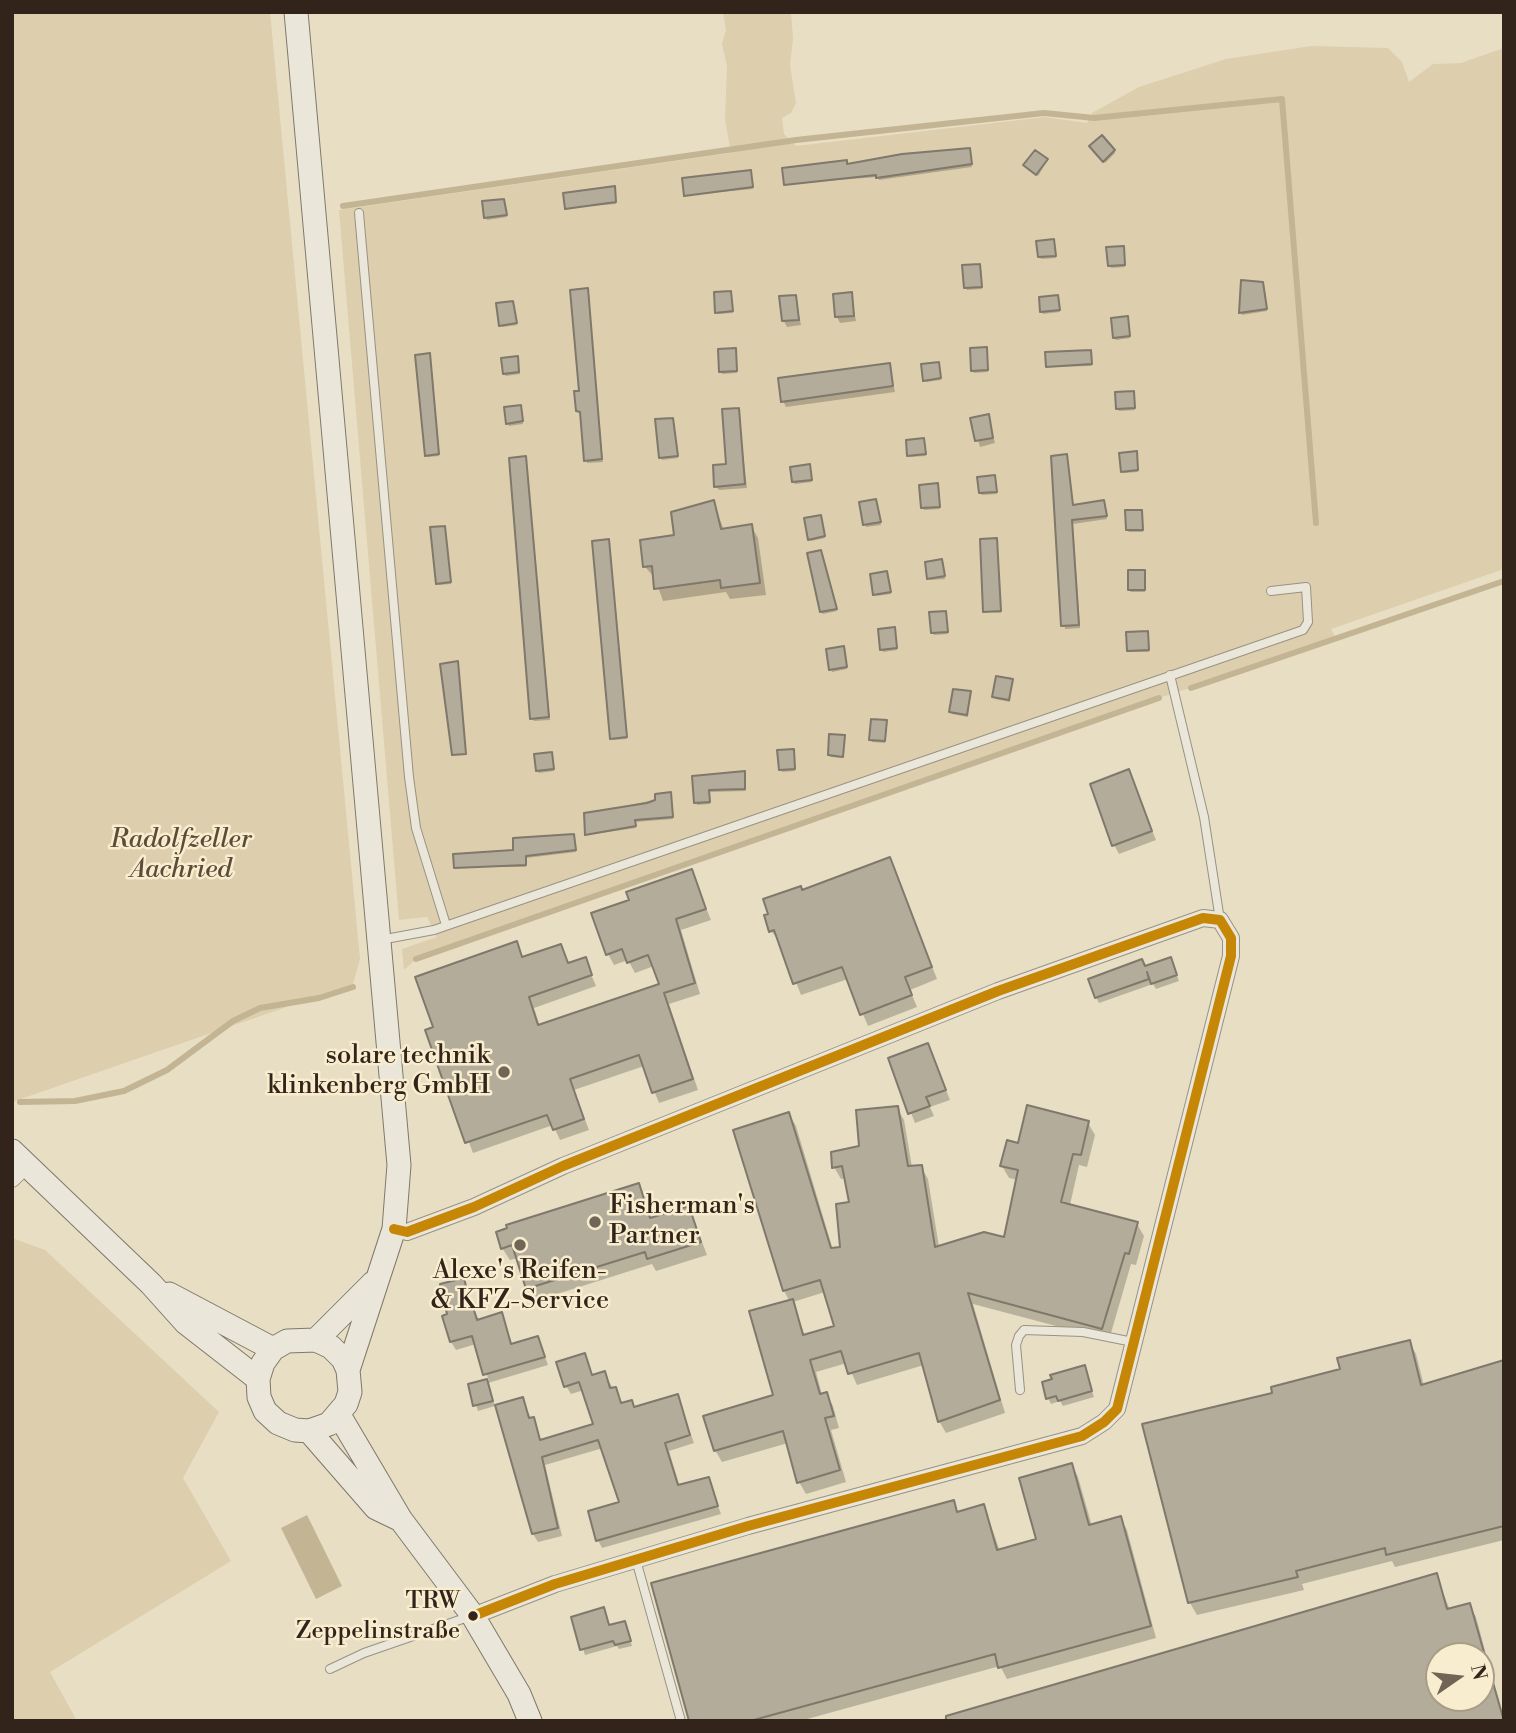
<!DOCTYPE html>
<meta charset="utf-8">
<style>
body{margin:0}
#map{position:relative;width:1516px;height:1733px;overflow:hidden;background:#e7dec4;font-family:"Libre Bodoni",serif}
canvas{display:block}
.frame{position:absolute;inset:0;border:14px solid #32241a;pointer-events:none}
.north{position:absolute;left:1425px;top:1642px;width:70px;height:70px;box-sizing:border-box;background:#f9edcf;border:2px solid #a99d87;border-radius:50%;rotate:76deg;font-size:19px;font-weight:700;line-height:28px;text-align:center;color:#32241a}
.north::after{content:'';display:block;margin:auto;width:24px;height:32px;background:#716556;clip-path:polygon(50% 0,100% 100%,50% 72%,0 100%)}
</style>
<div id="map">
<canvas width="1516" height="1733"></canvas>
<div class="frame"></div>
<div class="north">N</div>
</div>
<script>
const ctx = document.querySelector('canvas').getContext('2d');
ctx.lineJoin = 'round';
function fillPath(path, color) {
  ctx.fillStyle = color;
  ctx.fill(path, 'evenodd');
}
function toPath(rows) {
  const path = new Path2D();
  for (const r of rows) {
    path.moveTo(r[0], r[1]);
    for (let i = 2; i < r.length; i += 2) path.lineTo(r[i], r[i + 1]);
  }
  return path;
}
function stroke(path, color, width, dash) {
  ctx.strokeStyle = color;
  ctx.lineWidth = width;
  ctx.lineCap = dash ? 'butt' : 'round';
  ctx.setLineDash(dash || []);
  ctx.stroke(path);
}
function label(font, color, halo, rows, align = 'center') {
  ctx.font = font + ' "Libre Bodoni",serif';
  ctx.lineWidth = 5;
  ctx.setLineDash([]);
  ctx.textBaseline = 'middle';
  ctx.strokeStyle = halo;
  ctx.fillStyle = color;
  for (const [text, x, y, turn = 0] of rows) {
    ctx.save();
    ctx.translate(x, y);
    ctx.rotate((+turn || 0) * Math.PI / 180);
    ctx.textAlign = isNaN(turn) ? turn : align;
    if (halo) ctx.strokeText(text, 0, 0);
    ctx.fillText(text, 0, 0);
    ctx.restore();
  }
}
const green = toPath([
 [12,12,270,12,360,959,353,984,12,1102],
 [723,12,791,12,793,39,790,65,796,103,791,113,782,118,784,134,796,146,1045,117,1087,123,1092,113,1139,87,1226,59,1311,46,1388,48,1402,62,1409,82,1433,64,1461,63,1504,48,1504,569,1331,629,1337,640,1159,698,416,959,404,970,402,949,437,937,427,917,399,920,339,210,731,153,725,120,727,66,722,44,726,30],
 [12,1238,45,1250,219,1412,183,1478,231,1561,50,1672,77,1721,12,1721]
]);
const water = toPath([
 [307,1515,342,1586,316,1599,281,1528]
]);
const shadow = toPath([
 [1102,137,1115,153,1105,163,1093,149],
 [970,153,972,167,879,180,878,177,785,184,848,166],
 [1047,161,1038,176,1027,167],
 [751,174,753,189,686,195],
 [615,190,616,204,567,208],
 [504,200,507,217,487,220,486,217],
 [1053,241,1056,258,1041,259,1040,257],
 [1108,249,1124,250,1125,267,1111,268],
 [979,265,982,289,967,290,966,288],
 [1263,286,1267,311,1242,315,1241,313],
 [587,289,603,462,587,463,582,415,577,410],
 [730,293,733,313,718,314,717,312],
 [851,294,856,321,840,323,837,317],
 [795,296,801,325,787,327,784,321],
 [1058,299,1060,312,1043,314,1042,312],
 [514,305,517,325,502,327,501,325],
 [1128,320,1130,338,1116,340,1114,338],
 [987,351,988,372,974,373,973,371],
 [736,352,737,373,722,374,721,371],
 [1090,352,1092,366,1048,367,1047,354],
 [430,355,439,456,428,457,427,455],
 [518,360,520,374,506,376,504,374],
 [889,365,895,392,786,407,783,401],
 [939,366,941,380,926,382,925,380],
 [1133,393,1135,410,1119,411,1118,409],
 [521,409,523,424,509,426,508,424],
 [738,410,747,488,719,490,716,486,728,465],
 [988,416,995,443,980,447,972,419],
 [674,422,678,458,662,460,661,458],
 [923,440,926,456,910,457,909,455],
 [1066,456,1073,507,1103,502,1107,519,1073,524,1080,628,1065,629,1053,457],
 [1137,456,1138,472,1124,473,1123,471],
 [526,461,550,720,534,721,532,718],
 [810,468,812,482,795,484,793,482],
 [995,479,997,494,982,495,980,493],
 [937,485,940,509,924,510,923,508],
 [713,502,724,530,751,526,758,538,766,595,730,599,726,592,663,601,655,578,645,567,642,541,676,536],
 [861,503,877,503,881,525,866,527],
 [1141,511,1143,532,1129,532,1127,530],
 [821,519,825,538,811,541,810,539],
 [444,527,451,584,439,585,438,583],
 [982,541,997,542,1001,613,985,612],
 [609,543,627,739,613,740,611,738],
 [821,554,837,611,823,614,821,612],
 [943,563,945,579,930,580,929,578],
 [1144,572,1145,592,1131,592,1129,590],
 [887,573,891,594,876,596,875,594],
 [945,612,948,634,934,635,933,633],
 [894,629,897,650,883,652,882,649],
 [1147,633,1149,652,1130,652,1129,650],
 [844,650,847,669,832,672,831,669],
 [1012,680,1010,702,995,699,994,697],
 [970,693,968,717,952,714,951,712],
 [886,722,885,743,872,742,871,739],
 [844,737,843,758,831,757,829,755],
 [793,751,795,771,782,772,779,752],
 [552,756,554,771,539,773,537,770],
 [1128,771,1156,840,1119,854,1114,845],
 [744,773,746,791,709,792,710,804,697,805,694,777],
 [671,796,673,819,635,822,636,828,587,835,586,815],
 [573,836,576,852,526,858,526,867,455,867],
 [890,859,937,979,910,990,917,1007,868,1026,848,979,801,995,780,942,771,931,802,892],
 [691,871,711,920,681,930,700,994,669,1004,698,1090,659,1103,644,1066,574,1090,589,1130,560,1140,553,1125,473,1153,427,1031,435,1028,516,943,524,958,560,946,570,965,585,960,596,986,534,1008,540,1026,661,986,654,966,635,973,628,960,614,965,608,954,631,901],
 [1173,965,1179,981,1156,989,1153,984,1099,1003,1096,997,1145,968],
 [928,1045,950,1100,930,1107,934,1116,915,1123,890,1059],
 [897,1108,904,1120,912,1167,921,1167,928,1179,939,1247,1005,1240,1018,1180,1009,1178,1002,1166,1020,1145,1088,1123,1095,1135,1087,1167,1079,1165,1070,1205,1137,1224,1144,1236,1136,1265,1131,1264,1109,1340,973,1304,1005,1413,946,1433,939,1421,924,1365,857,1385,847,1363,816,1372,822,1395,826,1394,833,1406,839,1428,831,1430,846,1482,806,1494,799,1482,788,1443,722,1462,715,1450,775,1396,790,1302,784,1291,735,1131,789,1114,796,1126,833,1250,841,1248,851,1204,846,1178,841,1179,834,1167,861,1148],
 [825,1292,836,1327,805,1336,793,1302],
 [638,1185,652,1219,689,1208,707,1255,656,1271,652,1264,535,1301,518,1258,510,1260,502,1248],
 [463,1280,479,1321,501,1314,513,1346,538,1338,548,1365,488,1383,495,1406,478,1411,470,1386,489,1381,476,1344,456,1350,451,1342,449,1316],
 [1409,1342,1416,1354,1424,1386,1504,1362,1504,1540,1395,1567,1392,1561,1302,1584,1304,1590,1197,1615,1190,1603,1144,1426,1275,1394],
 [584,1355,593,1377,604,1373,622,1404,635,1409,677,1396,694,1443,669,1451,680,1487,708,1479,721,1514,602,1548,598,1540,621,1503,603,1448,545,1465,562,1536,538,1542,533,1534,522,1399,542,1442,595,1425,584,1390,571,1394,566,1386],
 [1084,1367,1094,1397,1063,1406,1060,1401,1051,1404,1048,1398],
 [1072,1465,1078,1477,1092,1526,1120,1518,1127,1530,1156,1638,1007,1679,1000,1666,800,1721,690,1721,953,1502,959,1513,984,1506,1000,1551,1038,1540],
 [1436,1575,1450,1610,1469,1605,1476,1617,1504,1721,936,1721],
 [1439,1656,1481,1656,1481,1698,1439,1698],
 [573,1618,610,1627,625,1623,632,1646,619,1649,617,1646,585,1655]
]);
const stream = toPath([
 [343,206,796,140,1044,113,1094,118,1282,99,1316,523],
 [1191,688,1504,581],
 [416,959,1159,698],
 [20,1102,75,1101,124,1091,167,1070,233,1021,260,1008,319,998,353,987]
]);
const building = toPath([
 [1102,135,1115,150,1103,162,1089,146,1102,135],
 [970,148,972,164,876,178,876,175,784,185,782,168,847,160,847,164,902,154,970,148],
 [1035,150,1048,159,1036,175,1023,165,1035,150],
 [751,170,753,187,684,196,682,178,751,170],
 [615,186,616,202,565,209,563,193,615,186],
 [504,199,507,215,484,218,482,201,504,199],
 [1054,239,1056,256,1038,257,1036,241,1054,239],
 [1124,246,1125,265,1108,266,1106,247,1124,246],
 [980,264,982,287,964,288,962,265,980,264],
 [1241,280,1263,282,1267,309,1239,313,1241,280],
 [588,288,602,459,584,461,580,412,576,411,574,391,579,391,570,290,588,288],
 [731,291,733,311,715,313,714,292,731,291],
 [852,292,854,316,835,317,833,294,852,292],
 [796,295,799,320,782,321,779,296,796,295],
 [1058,295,1060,310,1040,312,1039,297,1058,295],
 [513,301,517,323,499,326,496,303,513,301],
 [1128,316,1130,336,1113,338,1111,318,1128,316],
 [987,347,988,370,971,371,970,348,987,347],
 [736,348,737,371,719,372,718,349,736,348],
 [1091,350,1092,364,1046,367,1045,352,1091,350],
 [430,353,439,454,425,456,415,355,430,353],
 [518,356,519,372,503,374,501,358,518,356],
 [939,362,941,378,923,381,921,364,939,362],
 [890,363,893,386,781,402,778,378,890,363],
 [1134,391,1135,408,1116,409,1115,392,1134,391],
 [521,405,523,421,506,424,504,407,521,405],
 [739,408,745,484,714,487,713,465,726,464,722,409,739,408],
 [989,414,993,438,975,441,970,418,989,414],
 [673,418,678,456,659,458,655,419,673,418],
 [924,438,926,454,907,456,906,440,924,438],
 [1137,451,1138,470,1121,472,1119,453,1137,451],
 [1067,454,1073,505,1104,500,1107,516,1072,520,1079,625,1061,626,1051,456,1067,454],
 [526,456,549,717,530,719,509,458,526,456],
 [810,464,812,480,792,482,790,467,810,464],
 [995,475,997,492,979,493,977,477,995,475],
 [938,483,940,507,921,508,919,485,938,483],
 [876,499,881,522,863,525,859,502,876,499],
 [714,500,721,529,752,524,760,583,721,588,720,580,654,589,652,566,643,567,640,540,674,535,671,512,714,500],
 [1125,510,1142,510,1143,530,1126,530,1125,510],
 [821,515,825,536,808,540,804,518,821,515],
 [445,526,451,582,436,584,430,527,445,526],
 [997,538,1001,611,983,612,980,539,997,538],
 [609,539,627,737,610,739,592,541,609,539],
 [821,550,837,609,820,612,807,553,821,550],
 [942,559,945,576,927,579,925,562,942,559],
 [1128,570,1145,570,1145,590,1128,590,1128,570],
 [887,571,891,592,873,595,870,574,887,571],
 [946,611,948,632,931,633,929,612,946,611],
 [895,627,897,648,880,650,878,629,895,627],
 [1148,631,1149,650,1127,651,1126,632,1148,631],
 [844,646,847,667,829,670,826,649,844,646],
 [458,661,466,754,452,755,440,664,458,661],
 [996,676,1013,679,1009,700,992,697,996,676],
 [953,689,971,691,967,715,949,712,953,689],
 [871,719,887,720,885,741,869,740,871,719],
 [829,734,845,735,843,757,828,755,829,734],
 [794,749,795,769,779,770,777,750,794,749],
 [552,752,554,769,536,771,534,754,552,752],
 [1129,769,1152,831,1112,846,1090,784,1129,769],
 [745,771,745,789,709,790,710,802,694,803,692,776,745,771],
 [671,792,673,817,635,820,636,826,585,835,584,813,647,803,655,800,655,794,671,792],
 [574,834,576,850,526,856,526,865,454,868,453,854,513,850,513,838,574,834],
 [890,857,932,967,905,977,912,995,860,1015,842,967,793,984,774,930,769,932,764,915,768,914,763,899,801,886,802,890,890,857],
 [692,869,706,909,676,919,695,983,664,993,693,1079,652,1093,639,1055,570,1079,584,1119,553,1130,547,1115,465,1143,425,1030,433,1027,415,977,517,941,522,957,561,944,568,963,586,957,592,975,529,997,538,1025,659,984,648,955,627,963,622,949,606,955,591,913,629,900,626,892,692,869],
 [1171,957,1177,975,1151,984,1147,972,1149,979,1095,998,1088,979,1142,959,1145,966,1171,957],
 [928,1043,946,1090,926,1097,930,1106,908,1114,888,1058,928,1043],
 [1027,1105,1089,1121,1081,1155,1073,1154,1061,1202,1138,1222,1129,1254,1125,1253,1102,1329,968,1293,1000,1400,938,1422,919,1353,848,1374,841,1351,810,1360,820,1394,827,1392,834,1416,825,1418,840,1470,797,1483,783,1431,714,1451,703,1416,773,1395,749,1311,793,1299,803,1335,834,1326,820,1280,783,1291,733,1130,789,1112,831,1248,840,1247,836,1204,849,1202,842,1166,832,1168,831,1152,859,1146,856,1110,898,1106,908,1166,922,1165,935,1247,984,1232,1004,1237,1018,1170,1000,1166,1007,1140,1018,1143,1027,1105],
 [639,1183,650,1218,689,1206,701,1242,647,1259,645,1252,526,1289,512,1245,501,1249,496,1232,507,1228,506,1225,639,1183],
 [464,1278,471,1307,473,1307,477,1320,502,1312,511,1344,538,1336,545,1357,483,1375,472,1336,450,1342,442,1316,447,1314,440,1284,464,1278],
 [1410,1340,1421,1385,1504,1360,1504,1526,1386,1555,1385,1548,1296,1571,1298,1577,1188,1603,1142,1424,1272,1393,1271,1387,1340,1369,1337,1358,1410,1340],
 [585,1353,592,1375,605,1371,610,1388,616,1387,621,1403,632,1400,634,1407,678,1394,690,1435,665,1443,678,1485,709,1477,718,1506,596,1541,588,1511,619,1502,598,1440,542,1457,558,1528,532,1534,495,1405,523,1397,529,1418,534,1417,540,1440,593,1424,579,1382,564,1387,556,1362,585,1353],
 [1085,1365,1092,1391,1058,1401,1056,1396,1046,1399,1042,1382,1052,1379,1050,1375,1085,1365],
 [487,1379,493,1401,473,1406,468,1384,487,1379],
 [1072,1463,1089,1525,1121,1516,1151,1626,998,1668,995,1654,750,1721,689,1721,651,1583,954,1500,957,1512,984,1504,997,1550,1036,1539,1019,1478,1072,1463],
 [1437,1573,1447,1609,1470,1603,1485,1656,1439,1656,1439,1698,1481,1698,1481,1658,1486,1658,1504,1721,946,1721,946,1716,1437,1573],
 [604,1607,609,1625,625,1621,631,1641,615,1645,613,1641,580,1650,571,1617,604,1607]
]);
const lane = toPath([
 [359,213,409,777,416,828,446,925],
 [1170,675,1204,817,1220,920],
 [380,940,434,930,1303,630,1308,622,1306,587,1271,591],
 [1020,1390,1016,1345,1019,1336,1024,1330,1083,1332,1133,1342],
 [636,1560,681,1721],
 [330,1669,364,1653,471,1616]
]);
const street = toPath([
 [12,1179,26,1165],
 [394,1229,407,1232,474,1207,563,1166,998,991,1203,918,1220,920,1231,938,1231,956,1117,1409,1104,1422,1082,1436,748,1526,555,1584,473,1616]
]);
const secondary = toPath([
 [296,12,399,1165,394,1229,348,1370],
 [12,1151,151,1284,186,1323,258,1379,259,1397,265,1411,278,1423,295,1430,309,1431,329,1424,346,1404,350,1392,348,1370,343,1359,331,1347,316,1340,287,1341,273,1349,263,1363,258,1379],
 [169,1294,273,1349],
 [316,1340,373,1283],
 [339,1415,401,1520,473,1616,519,1694,530,1721],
 [309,1431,376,1508,401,1520]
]);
const bus1 = toPath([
 [394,1229,407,1232,474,1207,563,1166,998,991,1203,918,1220,920,1231,938,1231,956,1117,1409,1104,1422,1082,1436,748,1526,555,1584,473,1616]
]);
const markers = [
 [504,1072,7,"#716556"],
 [595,1222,7,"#716556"],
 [520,1245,7,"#716556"],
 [473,1616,6,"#32241a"]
];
const busNames = [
 ["TRW",460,1602],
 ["Zeppelinstraße",460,1632]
];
const parkNames = [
 ["Radolfzeller",181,841],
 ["Aachried",181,871]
];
const poiNames = [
 ["solare technik",490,1057],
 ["klinkenberg GmbH",490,1087],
 ["Fisherman's",609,1207,"left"],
 ["Partner",609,1237,"left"],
 ["Alexe's Reifen-",520,1272,"center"],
 ["& KFZ-Service",520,1302,"center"]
];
fillPath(green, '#ddcfad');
fillPath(water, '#c3b594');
fillPath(shadow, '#0003');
stroke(stream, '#c3b594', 6);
fillPath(building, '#b3ac9b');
stroke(building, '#7f786b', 2);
stroke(lane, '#989282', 10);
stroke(street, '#989282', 18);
stroke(secondary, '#7f786b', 25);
stroke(lane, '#eae6d9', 8);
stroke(street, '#eae6d9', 16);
stroke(secondary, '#eae6d9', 23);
stroke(bus1, '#c68606', 10);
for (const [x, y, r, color] of markers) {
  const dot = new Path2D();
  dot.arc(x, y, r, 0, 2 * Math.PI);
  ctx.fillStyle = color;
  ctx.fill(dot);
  stroke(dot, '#f9edcf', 2.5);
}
label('24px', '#32241a', '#f9edcf', busNames, 'right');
label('italic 26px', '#5b4c3a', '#f9edcf', parkNames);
label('26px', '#32241a', '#f9edcf', poiNames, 'right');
</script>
